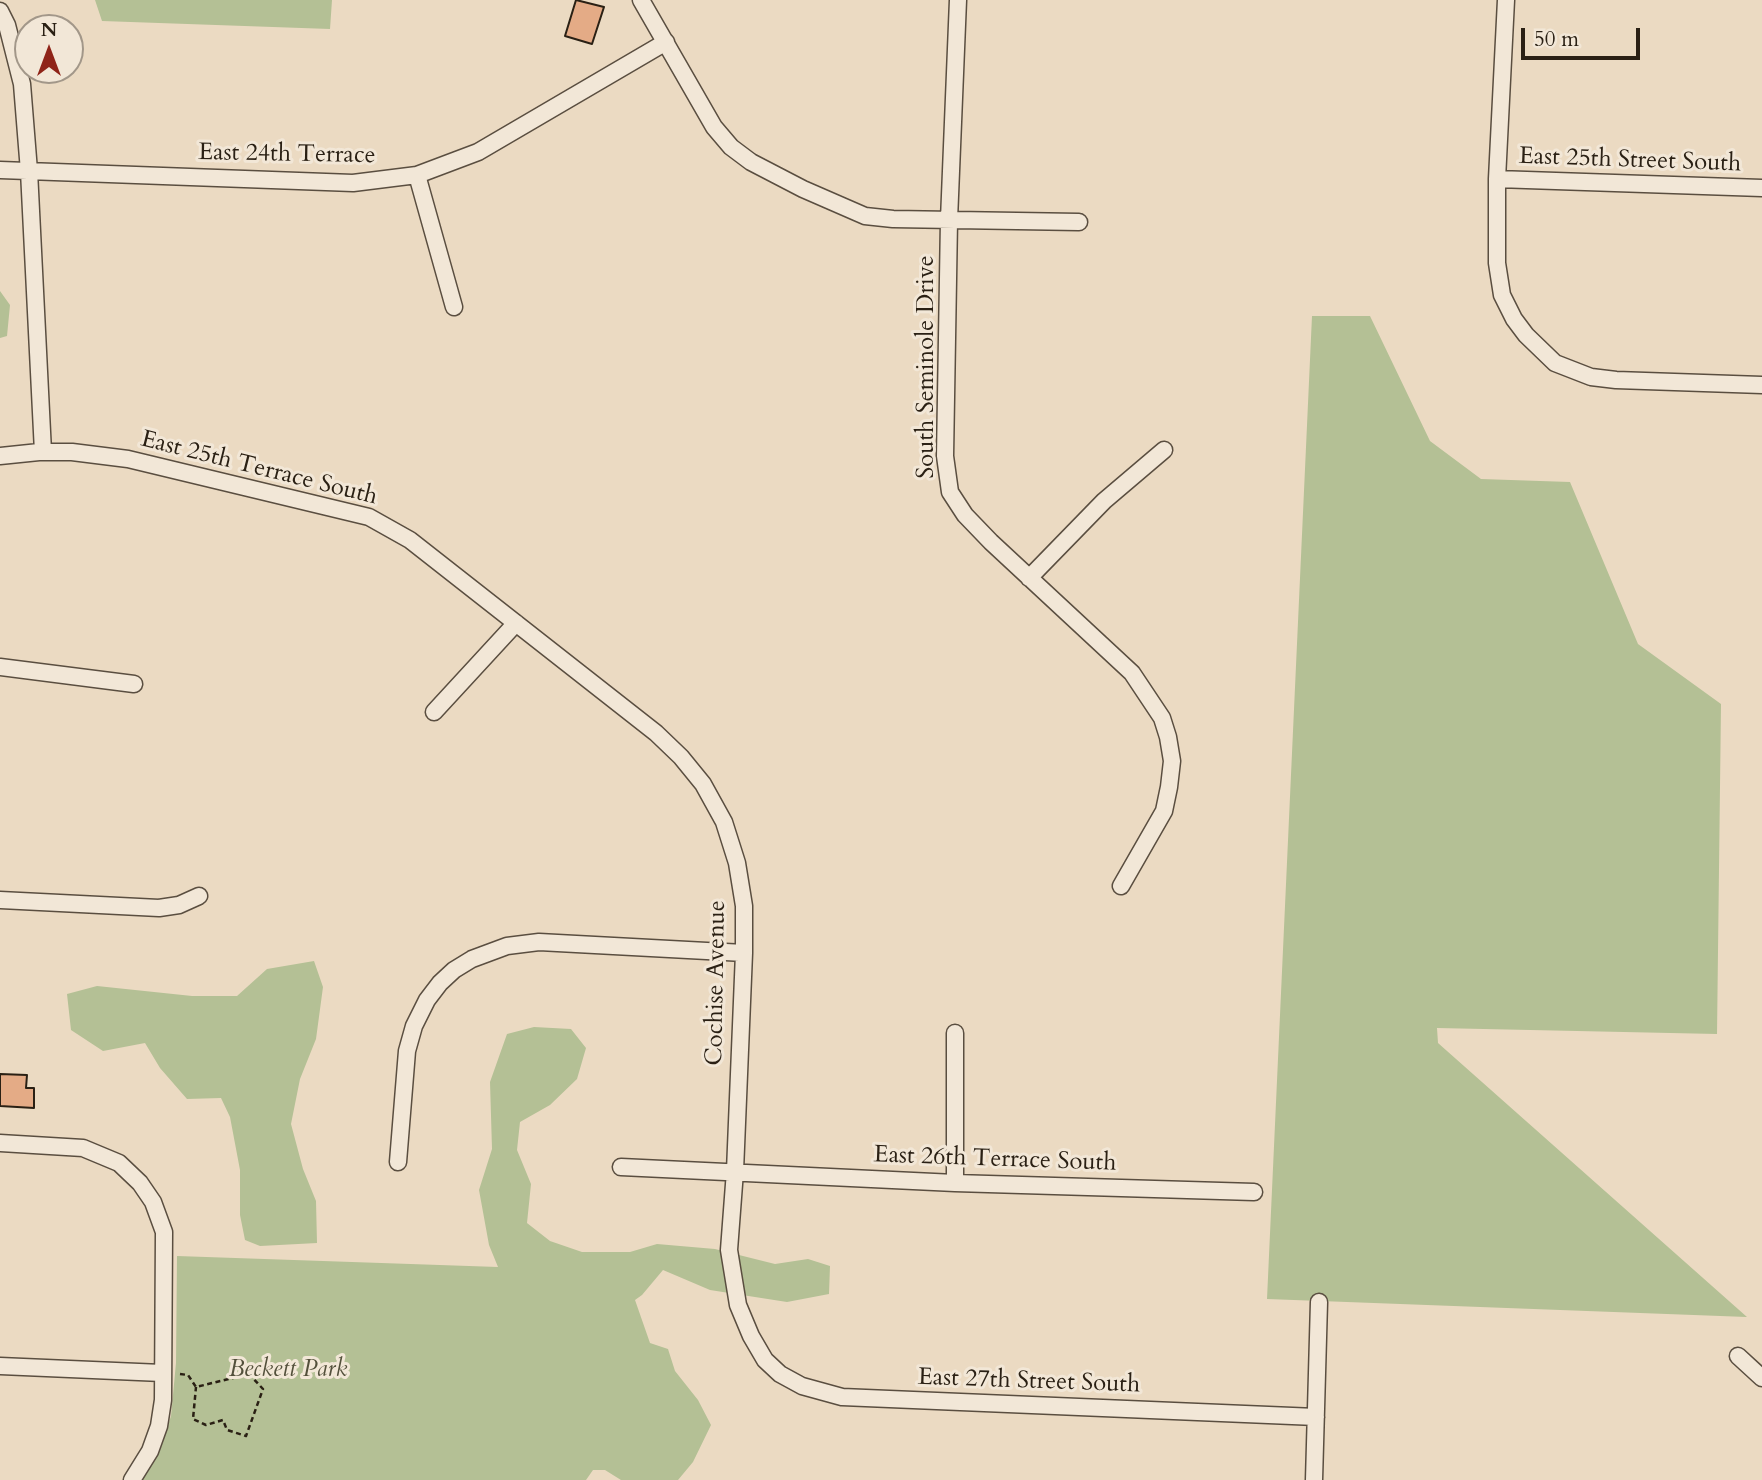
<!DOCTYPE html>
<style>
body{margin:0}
#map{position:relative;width:1762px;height:1480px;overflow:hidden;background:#ebdac2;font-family:Cardo,serif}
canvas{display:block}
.north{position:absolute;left:14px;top:14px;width:70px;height:70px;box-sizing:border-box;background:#f2e7d7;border:2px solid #a29789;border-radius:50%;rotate:0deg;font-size:19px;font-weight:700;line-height:28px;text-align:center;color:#2a2014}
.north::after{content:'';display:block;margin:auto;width:24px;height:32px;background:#8f2418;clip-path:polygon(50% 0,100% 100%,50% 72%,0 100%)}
.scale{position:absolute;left:1521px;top:28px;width:119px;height:32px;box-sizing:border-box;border:4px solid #2a2014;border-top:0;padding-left:9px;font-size:21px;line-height:24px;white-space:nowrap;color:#2a2014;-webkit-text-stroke:5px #f2e7d7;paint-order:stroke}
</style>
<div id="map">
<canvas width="1762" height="1480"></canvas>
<div class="north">N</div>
<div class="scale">50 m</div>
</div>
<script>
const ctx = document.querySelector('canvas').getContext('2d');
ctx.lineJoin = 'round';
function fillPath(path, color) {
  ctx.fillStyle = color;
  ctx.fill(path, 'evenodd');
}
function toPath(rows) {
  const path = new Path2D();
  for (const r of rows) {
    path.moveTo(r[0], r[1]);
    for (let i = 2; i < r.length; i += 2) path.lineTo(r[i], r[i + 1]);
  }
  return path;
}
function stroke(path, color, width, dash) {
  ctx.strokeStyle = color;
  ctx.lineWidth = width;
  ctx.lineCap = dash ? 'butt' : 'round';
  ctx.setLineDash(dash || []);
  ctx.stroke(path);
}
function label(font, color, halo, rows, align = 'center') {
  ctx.font = font + ' Cardo,serif';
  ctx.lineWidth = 6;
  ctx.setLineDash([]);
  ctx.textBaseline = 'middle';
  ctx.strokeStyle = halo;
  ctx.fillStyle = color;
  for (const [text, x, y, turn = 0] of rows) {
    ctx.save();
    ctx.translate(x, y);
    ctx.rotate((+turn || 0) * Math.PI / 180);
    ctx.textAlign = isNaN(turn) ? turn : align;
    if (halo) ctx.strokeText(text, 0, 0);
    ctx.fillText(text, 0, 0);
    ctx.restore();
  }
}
const green = toPath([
 [95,0,332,0,330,29,102,21],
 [0,291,10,305,7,336,0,338],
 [1312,316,1370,316,1430,441,1481,479,1570,482,1638,644,1721,704,1717,1034,1437,1028,1438,1043,1747,1317,1267,1299],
 [314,961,323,987,316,1039,300,1079,291,1124,303,1169,316,1201,317,1243,260,1246,245,1240,240,1215,240,1170,230,1117,221,1098,187,1099,160,1068,145,1043,103,1051,71,1030,67,994,97,986,192,996,237,996,267,969],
 [534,1027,571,1029,586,1048,577,1079,550,1105,520,1122,517,1150,531,1184,527,1223,550,1241,582,1252,630,1252,657,1244,715,1249,775,1264,808,1259,830,1266,829,1294,787,1302,710,1290,663,1270,642,1295,635,1300,650,1343,668,1349,675,1371,698,1400,711,1425,693,1462,678,1480,621,1480,605,1470,593,1470,586,1480,141,1480,163,1441,171,1416,176,1363,177,1256,498,1267,489,1245,479,1190,492,1149,490,1082,507,1034]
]);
const building = toPath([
 [576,0,604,7,592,44,565,36,576,0],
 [0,1074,27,1075,26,1088,34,1088,34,1108,0,1106,0,1074]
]);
const path = toPath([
 [180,1374,188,1375,196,1387,249,1374,263,1389,246,1436,227,1430,223,1420,206,1425,193,1419,196,1387]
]);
const minor = toPath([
 [641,0,714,127,731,147,751,162,803,189,865,216,893,219,1079,222],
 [958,0,949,220,945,456,950,492,965,515,991,542,1132,673,1162,718,1168,737,1172,761,1169,787,1164,811,1121,886],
 [1506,0,1497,179,1497,263,1502,295,1514,319,1526,335,1555,363,1591,377,1616,380,1762,385],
 [0,11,7,25,22,84,29,171,43,452],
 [0,170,353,183,417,175,478,152,666,42],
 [417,175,454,307],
 [1497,179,1762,188],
 [0,456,39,452,72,452,128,459,369,517,410,540,656,733,681,757,703,784,724,822,737,863,744,906,744,953,735,1171,729,1250,738,1305,751,1336,765,1360,780,1374,802,1386,842,1397,1316,1417],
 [1029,578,1104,501,1164,450],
 [0,667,134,684],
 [434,712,516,623],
 [0,900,159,908,179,905,199,896],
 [955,1033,955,1183],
 [0,1143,83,1148,119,1163,140,1183,153,1202,164,1232,163,1400,159,1426,150,1451,132,1480],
 [398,1162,407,1051,414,1026,427,1000,440,983,454,970,472,959,507,946,539,942,744,953],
 [621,1167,955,1183,1254,1192],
 [1738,1356,1762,1378],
 [0,1366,162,1373],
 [1314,1480,1319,1302]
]);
const streetNames = [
 ["East 24th Terrace",287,155,1],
 ["East 25th Street South",1630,161,2],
 ["South Seminole Drive",927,367,-90],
 ["East 25th Terrace South",259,469,14],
 ["Cochise Avenue",717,983,-89],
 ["East 26th Terrace South",995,1160,2],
 ["East 27th Street South",1029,1382,2]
];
const parkNames = [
 ["Beckett Park",288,1370]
];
fillPath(green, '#b4c095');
fillPath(building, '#e4ab86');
stroke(building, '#2a2014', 2);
stroke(minor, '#5a4e40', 19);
stroke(path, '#2a2014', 2.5, [5, 3.5]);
stroke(minor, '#f2e7d7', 16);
label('24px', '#2a2014', '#f2e7d7', streetNames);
label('italic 24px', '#53503b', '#f2e7d7', parkNames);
</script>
